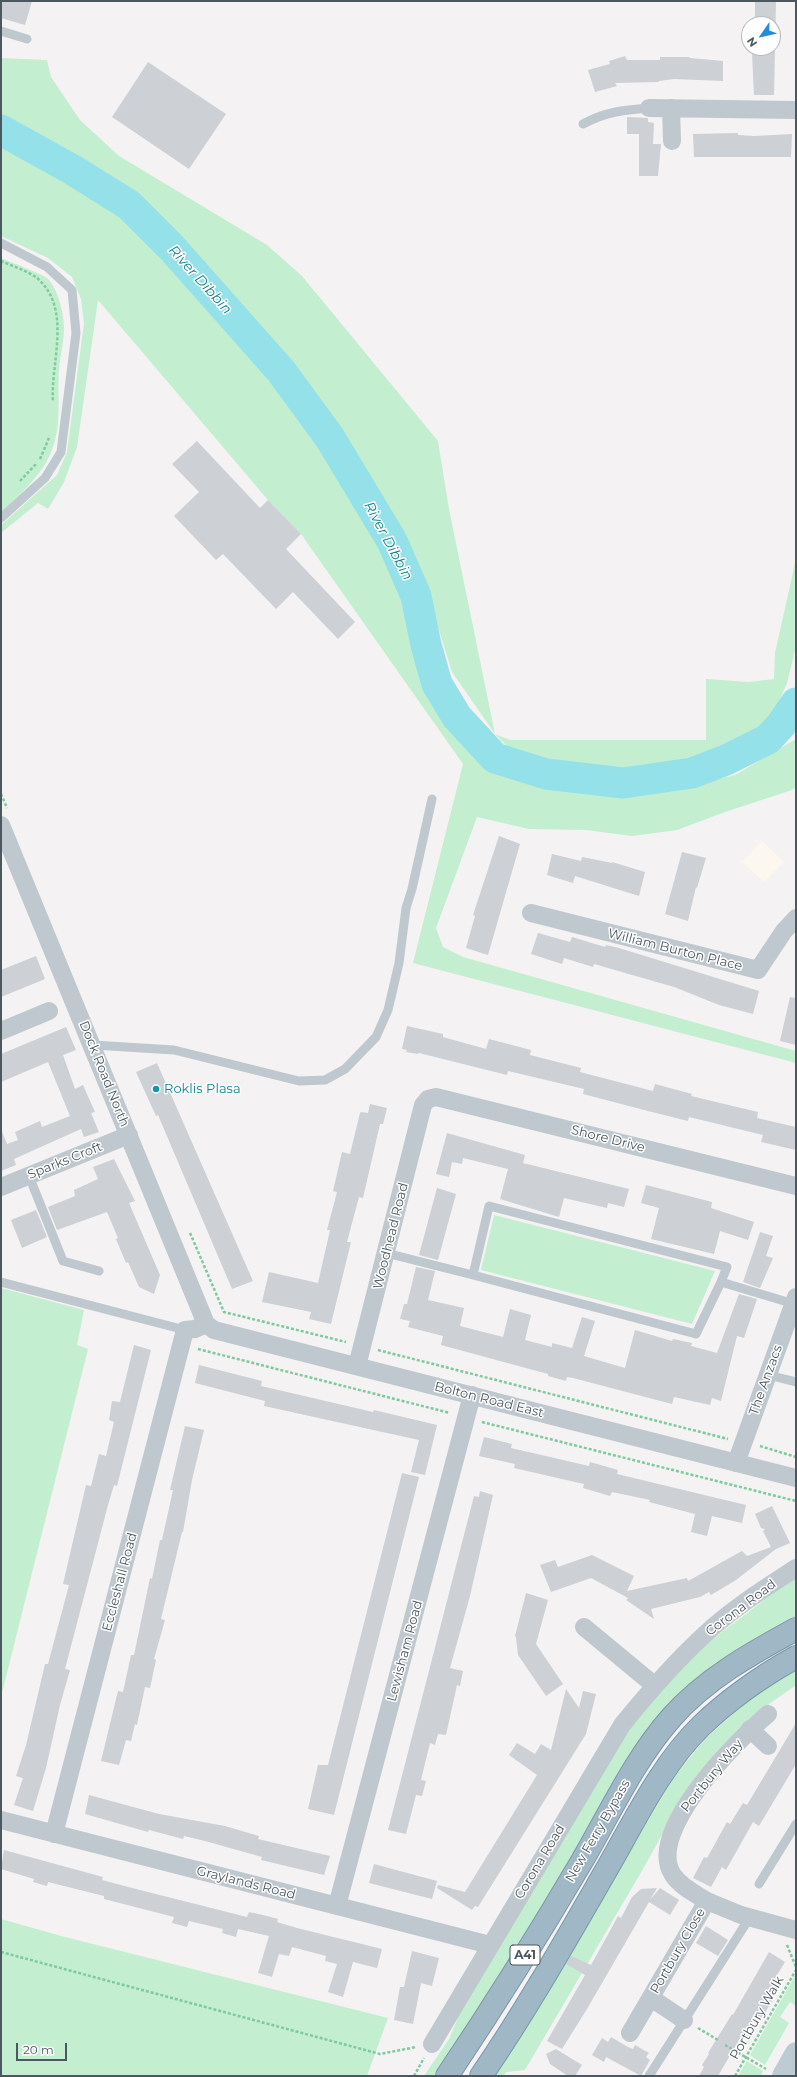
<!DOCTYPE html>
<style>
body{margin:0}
#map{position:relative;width:797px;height:2077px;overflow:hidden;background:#f4f2f3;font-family:Montserrat,sans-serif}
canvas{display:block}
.frame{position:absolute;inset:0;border:2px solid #4b585f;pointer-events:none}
.north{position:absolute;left:741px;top:16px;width:40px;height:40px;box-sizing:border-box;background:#fff;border:1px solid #b7bcbf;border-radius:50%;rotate:236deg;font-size:11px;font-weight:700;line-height:16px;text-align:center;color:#4b585f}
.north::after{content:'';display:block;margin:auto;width:14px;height:18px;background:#238bde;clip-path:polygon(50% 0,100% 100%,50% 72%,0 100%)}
.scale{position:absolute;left:16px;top:2043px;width:51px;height:18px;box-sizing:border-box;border:2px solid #4b585f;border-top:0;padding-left:5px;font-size:12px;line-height:14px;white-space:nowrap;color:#4b585f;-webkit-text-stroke:3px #fff;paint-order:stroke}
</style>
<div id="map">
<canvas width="797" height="2077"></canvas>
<div class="frame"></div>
<div class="north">N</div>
<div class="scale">20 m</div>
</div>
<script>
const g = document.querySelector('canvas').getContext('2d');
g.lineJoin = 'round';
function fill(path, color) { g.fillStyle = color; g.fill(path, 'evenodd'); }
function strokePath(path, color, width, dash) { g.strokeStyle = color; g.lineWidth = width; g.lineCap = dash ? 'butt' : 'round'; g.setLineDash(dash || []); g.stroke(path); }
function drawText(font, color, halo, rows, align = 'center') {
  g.font = font + ' Montserrat,sans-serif'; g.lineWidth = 3; g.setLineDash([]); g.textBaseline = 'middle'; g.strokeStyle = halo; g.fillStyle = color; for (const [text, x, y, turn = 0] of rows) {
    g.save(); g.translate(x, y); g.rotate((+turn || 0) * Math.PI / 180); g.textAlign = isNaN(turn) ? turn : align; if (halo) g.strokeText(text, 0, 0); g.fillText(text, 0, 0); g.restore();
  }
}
const commercial = new Path2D(`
 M762,841L784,862L764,882L742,862Z`);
const green = new Path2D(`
 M1,58L47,60L51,77L80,120L119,156L267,245L302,276L438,441L449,509L495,734L510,740H706V679L749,682L774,679L775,653L796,559V646L787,683L775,710L764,727L749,738L721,753L669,766L607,769L532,760L515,754L495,734L452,672L423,579L382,502L329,417L266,333L131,199L62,150L1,118Z
 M1,139L52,166L115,205L146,233L185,273L238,333L286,392L325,447L389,553L408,598L427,677L442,708L472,749L506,775L538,786L591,793L647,792L694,785L735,775L796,739V787L792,790L725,812L677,830L632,836L586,830L529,829L477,817L436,928L443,947L463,957L796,1051V1063L413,963L463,764L301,534L268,500L98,300L77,447L64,482L48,509L38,503L1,533V525L57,475L67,452L84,323L81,299L72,277L48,258L1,236Z
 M1,258C10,262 43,274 48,279C58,289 64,314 64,328C64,342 60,356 59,370C57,401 63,427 49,457C39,478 18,496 1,512Z
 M494,1215L715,1271L692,1324L481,1270Z
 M1,1288L84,1310L77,1345L88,1349L1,1697Z
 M796,1576V1620L765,1633L703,1678L573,1860L437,2076H424L449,2039L458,2018L620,1742L660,1689L697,1651Z
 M796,1669V1685L765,1707L673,1815L643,1869L525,2070L506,2072L504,2076H493L675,1776L706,1738L750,1699Z
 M1,1919L65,1937L388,2018L367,2076H1Z
 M796,1974V2006L790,2002L780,2017L789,2023L765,2065L750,2055Z
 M747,2061L763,2071L761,2076H738Z`);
const river = new Path2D(`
 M1,130L73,170L129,205L172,248L281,371L330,438L392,541L416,596L426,645L437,684L457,717L495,758L546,774L623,783L692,773L726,760L768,739L781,725L796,703`);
const building = new Path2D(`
 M1,1H32L25,25L1,18Z
 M755,1H776L774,95H754L752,53H753L754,48H773V24H755Z
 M625,56L627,60H660V57H689L690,58L723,61V81L674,79L659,81V82L615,83L617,86L595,92L588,70L610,64L609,61Z
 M148,62L226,114L189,169L112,117Z
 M627,117L648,118V122L654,123L653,144H661L658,176H639V134H627Z
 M738,133V135L754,136L792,134L791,157H694L693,134Z
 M197,441L260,508L268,500L301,534L286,549L355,622L338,639L293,592L276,609L223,554L216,560L174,516L199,492L172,464Z
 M499,836L520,844L488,955L466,948L475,916L473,915Z
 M682,852L706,858L697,888L696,887L688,921L665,914Z
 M552,854L581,861L582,857L612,863V862L645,872L639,896L575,876L573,883L547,875Z
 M538,933L570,942L572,937L605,947L606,945L619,948L759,991L753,1014L719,1005L674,987L594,964L593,967L564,958L562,964L531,954Z
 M36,956L45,979L1,997V970Z
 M790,997L796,998V1045L780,1041Z
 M407,1026L443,1034V1037L486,1049L489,1039L531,1050L530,1055L581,1068L580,1072L653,1091L655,1084L692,1094L691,1096L758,1112L757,1118L796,1127V1150L761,1142L763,1135L689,1117L688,1121L648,1111L583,1094L584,1089L508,1071L507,1075L419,1053L418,1054L406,1052L407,1050L402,1049Z
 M66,1027L76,1050L63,1055L75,1089L83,1085L95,1112L91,1113L99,1132L84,1137L81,1129L14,1159L16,1165L1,1171V1129L7,1144L18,1140L15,1132L40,1121L42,1127L70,1116L48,1062L1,1082V1054Z
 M157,1063L253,1281L232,1289L158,1115L156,1116L136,1072Z
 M370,1104L387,1108L383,1124H380L363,1198L359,1197L347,1242H351L331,1324L309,1319L311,1312L262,1302L269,1272L318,1283L330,1230H327L337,1192L333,1191L342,1152L350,1154L360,1113L361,1112L368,1113Z
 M447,1133L525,1155L523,1163L629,1189L624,1207L608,1203L607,1208L564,1198L559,1217L500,1199L508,1169L463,1158L462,1164L452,1162L449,1177L436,1174Z
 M114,1159L135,1201L129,1203L160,1275L154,1294L139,1287L128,1262L126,1263L116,1239L118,1238L107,1212L57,1230L48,1207L75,1196L74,1190L98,1179L93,1167Z
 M646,1185L712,1202L711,1208L754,1222L748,1240L720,1231L714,1254L651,1239L659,1208L641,1203Z
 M437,1188L456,1194L438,1260L419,1255Z
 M36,1210L47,1237L22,1248L11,1220Z
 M760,1232L773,1236L766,1256L773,1258L760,1288L743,1282Z
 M416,1267L435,1271L428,1300L464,1308L460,1326L503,1337L510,1309L531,1315L525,1340L552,1347V1343L572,1348L582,1317L595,1321L584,1356L625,1368L635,1330L672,1341L673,1339L692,1343L691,1346L717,1353L739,1294L757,1299L744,1338L737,1336L721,1401L712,1398L710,1405L674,1397L672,1404L573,1378L567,1377L566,1381L548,1376V1374L441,1345L443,1336L408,1327L410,1321L400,1319L404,1304H407Z
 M134,1345L151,1350L117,1486L114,1485L108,1505L65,1669L70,1670L60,1705L46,1768L33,1811L14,1805L23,1778L16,1776L26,1745L45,1664H48L69,1585L63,1584L86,1485L91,1486L99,1454L106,1456L114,1422L109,1420L112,1401L120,1402Z
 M199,1365L262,1381L261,1386L373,1412L374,1410L437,1425L425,1475L411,1472L419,1440L264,1406L265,1401L195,1383Z
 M185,1426L204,1430L192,1480L183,1532H182L161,1619L165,1620L154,1659L156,1660L150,1688L145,1687L137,1725L135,1724L131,1741L126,1740L119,1765L101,1761L118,1691L123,1692L131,1655H134L150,1578L152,1579L160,1540H162L173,1490H170Z
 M484,1437L512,1444L511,1448L589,1466L590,1462L618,1470L617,1474L746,1505L742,1523L712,1516L707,1536L691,1532L695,1514L649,1502L650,1500L612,1492L610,1496L583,1488L584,1484L514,1468L515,1464L479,1456Z
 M402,1473L419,1477L334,1815L308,1809L318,1765H328Z
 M480,1491L493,1495L470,1596L450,1668L463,1671L460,1686L457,1685L446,1735L438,1734L435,1745L430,1743L421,1780L426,1781L422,1796L416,1795L406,1834L388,1830L474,1496L479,1497Z
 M772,1506L790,1543L776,1549L736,1580L711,1595L709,1592L700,1597L651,1609L654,1619L626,1600L628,1598L591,1578L551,1592L540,1565L555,1560L558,1567L592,1555L634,1576L627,1591L687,1578L688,1581L742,1551L747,1556L771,1547L763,1531L765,1529L761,1528L755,1514Z
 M526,1593L548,1600L536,1644L563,1684L546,1696L518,1655L516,1637L515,1636Z
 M566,1689L579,1708L583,1691L596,1694L586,1734L478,1907L475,1906L472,1910L437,1888L438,1885L465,1892L537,1775L509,1755L517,1743L535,1754L541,1744L551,1750Z
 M796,1723V1764L759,1826L753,1822L726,1870L722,1867L711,1887L693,1878L704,1857L707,1858L727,1822L730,1824L743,1803L747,1805Z
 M89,1795L159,1814L225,1826L259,1836L258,1839L330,1856L324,1875L261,1860L262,1857L205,1841L184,1836L183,1839L149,1830L148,1832L85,1814Z
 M4,1850L103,1877L102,1880L136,1889L247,1917L249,1912L263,1915L278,1919L277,1922L297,1928L382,1949L377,1968L353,1962L343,1997L328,1992L337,1964L325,1961L326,1956L292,1947L289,1956L279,1954L272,1977L258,1973L269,1936L238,1929L236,1937L222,1933L223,1929L189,1921L187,1927L172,1923L174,1917L104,1899V1896L48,1882L47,1886L33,1882L34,1879L1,1869Z
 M374,1864L437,1881L432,1899L369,1883Z
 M657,1888L650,1900L660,1888L679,1900L670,1915L649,1902L587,2009L562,2049L547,2041L585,1975L566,1964L571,1956L591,1965L611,1929L618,1916L621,1918L632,1897L641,1889Z
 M706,1926L728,1940L718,1956L696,1943Z
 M412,1951L439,1958L432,1986L421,1983L413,2024L394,2020L400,1987H404Z
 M769,1952L785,1962L771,1985L773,1986L766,1998L772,2001L761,2020L755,2017L747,2031L745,2030L718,2076H699L704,2067L702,2065L709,2054L708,2053L732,2014L733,2015Z
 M611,2037L628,2047L633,2049L635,2045L649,2053L646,2057L650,2060L641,2076L606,2057L604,2062L592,2055L602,2038L608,2042Z
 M556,2049L582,2065L575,2076H568L550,2064L546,2054Z`);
const path = new Path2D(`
 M1,261C12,266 28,271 37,278C73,309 50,363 53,402
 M40,459L49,438
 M20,481L37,463
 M1,794L7,808
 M190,1233L224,1312L346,1342
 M198,1349L450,1413
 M378,1350L728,1439
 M482,1422L796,1501
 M760,1446L796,1457
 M787,1945L796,1967
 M1,1952L380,2054L416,2047
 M698,2028L718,2040
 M725,2045L766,2069
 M414,2076L424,2058
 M735,2076L796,1970`);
const service = new Path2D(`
 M1,31L27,39
 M583,124C605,112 623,110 649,108
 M1,243L47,267L72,290L76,333L61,452L45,478L1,518
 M93,1045L174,1050L299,1081L325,1080L345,1069L376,1037L388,1010L399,963L406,908L412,889L432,799
 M29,1176L63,1261L99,1271
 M386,1253L473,1275
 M1,1282L185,1330
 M721,1282L696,1334L473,1275L489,1206L727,1267L721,1282L794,1304
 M768,1375L796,1382
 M759,1884L796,1824
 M649,2076L750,1917`);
const minor = new Path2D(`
 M649,108L796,110
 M671,108L672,141
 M1,825L206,1324
 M531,913L758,970L784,931L796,918
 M1,1031L49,1011
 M1,1187L129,1135
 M357,1366L423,1105L428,1099L436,1097L796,1186
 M736,1463L796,1297
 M584,1627L654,1685
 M750,1729L768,1746
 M1,1820L490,1945
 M54,1834L185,1330L195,1329L206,1324L214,1330L796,1478
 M707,1901C696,1894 681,1887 673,1875C644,1832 738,1740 768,1714
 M337,1906L472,1395
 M651,1998L684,2020
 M630,2033L707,1901L741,1915L796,1930
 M432,2044L622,1725C647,1694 673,1664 702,1637C730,1610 764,1589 796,1568`);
const secondary = new Path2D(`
 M783,2076L796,2053`);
const trunk = new Path2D(`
 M447,2076C494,2006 539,1934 582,1861C610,1813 634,1760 671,1718C705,1679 752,1653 796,1629
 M481,2076C527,2009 567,1938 608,1867C635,1820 662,1764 701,1726C729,1699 762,1676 796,1657`);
const markers = [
 [156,1089,4,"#0f9aa8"]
];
const shields = [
 [525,1955,30]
];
const shieldNames = [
 ["A41",525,1955]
];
const streetNames = [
 ["William Burton Place",675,950,14],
 ["Dock Road North",104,1074,68],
 ["Shore Drive",608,1139,14],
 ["Sparks Croft",65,1161,-22],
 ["Woodhead Road",391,1236,-76],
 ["The Anzacs",766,1380,-70],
 ["Bolton Road East",489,1400,14],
 ["Eccleshall Road",120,1582,-75],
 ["Corona Road",741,1608,-37],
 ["Lewisham Road",405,1651,-75],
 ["Portbury Way",712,1776,-51],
 ["New Ferry Bypass",598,1831,-60],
 ["Corona Road",540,1862,-59],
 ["Graylands Road",246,1883,14],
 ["Portbury Close",678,1951,-60],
 ["Portbury Walk",757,2018,-60]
];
const cultureNames = [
 ["Roklis Plasa",164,1089]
];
const waterNames = [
 ["River Dibbin",200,280,48],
 ["River Dibbin",388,541,62]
];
fill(commercial, '#fcf7ef');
fill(green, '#c4eed0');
strokePath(river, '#94e1e9', 31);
fill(building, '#cdd0d4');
strokePath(trunk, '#7896aa', 24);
strokePath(path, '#7dcb9c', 2.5, [3, 2]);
strokePath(service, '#bfc8ce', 9);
strokePath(minor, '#bfc8ce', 18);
strokePath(secondary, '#bfcbd2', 22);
strokePath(trunk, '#a0b8c6', 22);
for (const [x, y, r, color] of markers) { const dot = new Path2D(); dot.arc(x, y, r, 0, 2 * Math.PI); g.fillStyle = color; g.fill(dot); strokePath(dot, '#fff', 1.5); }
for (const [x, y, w] of shields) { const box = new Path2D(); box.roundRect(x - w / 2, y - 10, w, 20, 3); g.fillStyle = '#fff'; g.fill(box); strokePath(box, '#4b585f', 1); }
drawText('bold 12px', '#4b585f', null, shieldNames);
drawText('13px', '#4b585f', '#fff', streetNames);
drawText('13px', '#0d838f', '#fff', cultureNames, 'left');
drawText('italic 14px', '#13808b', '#fff', waterNames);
</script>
